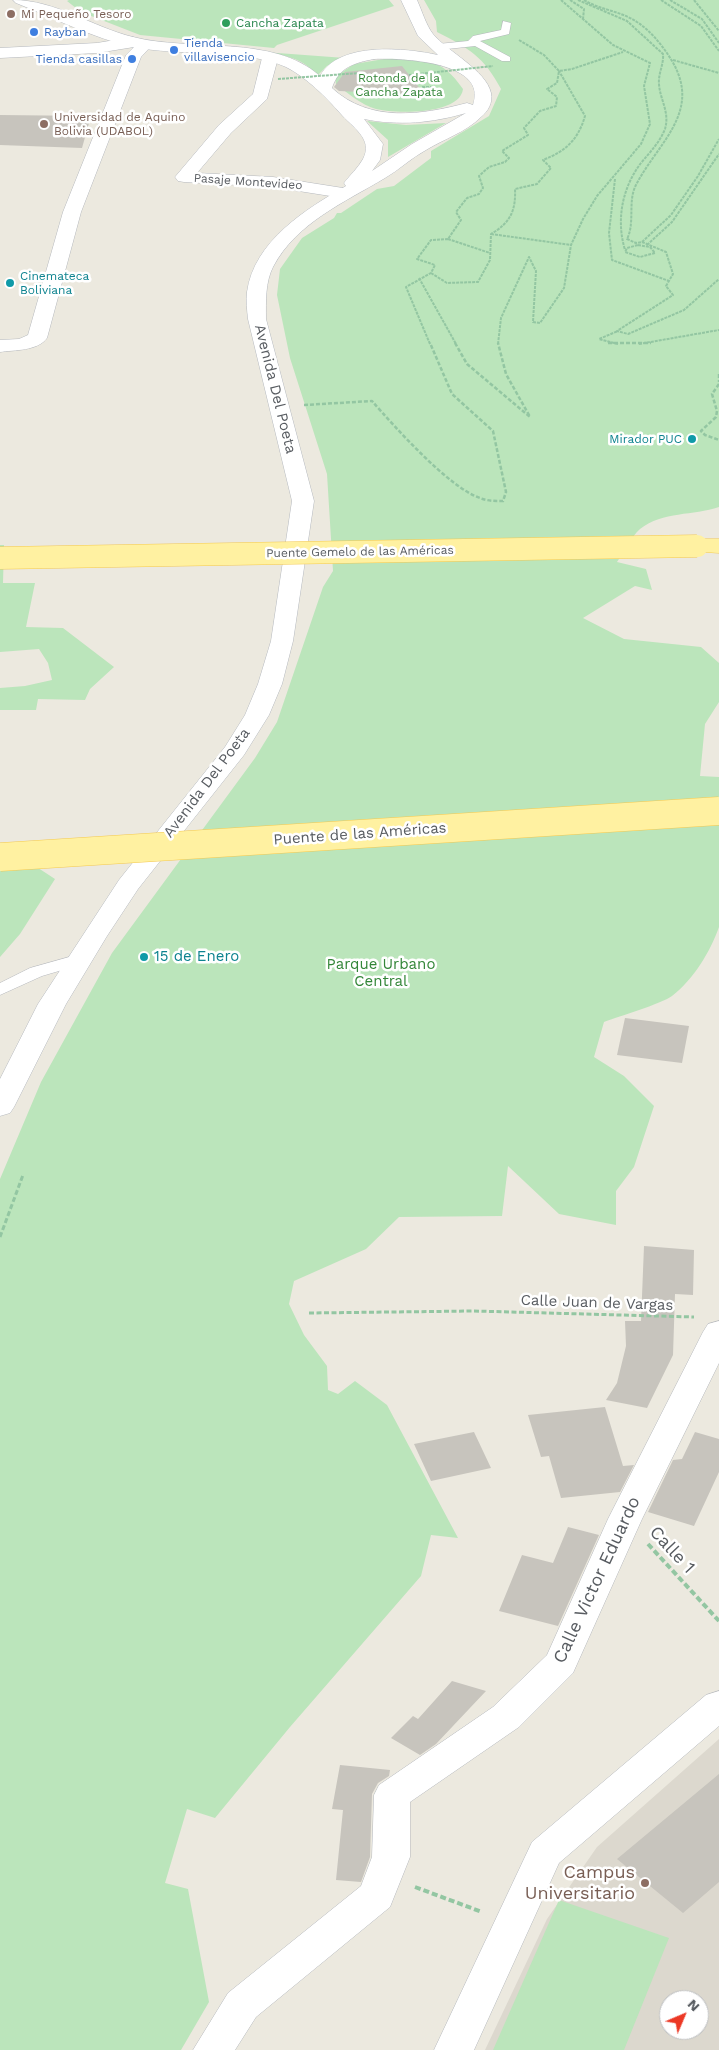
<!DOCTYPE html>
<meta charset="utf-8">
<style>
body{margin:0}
#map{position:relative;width:719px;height:2050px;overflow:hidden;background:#ece9df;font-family:"Work Sans",sans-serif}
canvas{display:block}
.north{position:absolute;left:659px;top:1990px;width:50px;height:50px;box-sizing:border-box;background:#fff;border:1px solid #bcbec0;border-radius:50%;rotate:45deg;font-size:14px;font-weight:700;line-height:20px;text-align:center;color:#585c61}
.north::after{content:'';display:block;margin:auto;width:18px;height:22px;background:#ec3825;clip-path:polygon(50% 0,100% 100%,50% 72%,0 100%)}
</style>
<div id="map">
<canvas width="719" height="2050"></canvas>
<div class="north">N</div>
</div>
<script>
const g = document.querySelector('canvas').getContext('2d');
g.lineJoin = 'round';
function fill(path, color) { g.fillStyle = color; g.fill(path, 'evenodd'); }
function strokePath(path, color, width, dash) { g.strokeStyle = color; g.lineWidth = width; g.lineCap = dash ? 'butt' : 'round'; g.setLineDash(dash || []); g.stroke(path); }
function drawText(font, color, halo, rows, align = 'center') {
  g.font = font + ' "Work Sans",sans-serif'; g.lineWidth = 5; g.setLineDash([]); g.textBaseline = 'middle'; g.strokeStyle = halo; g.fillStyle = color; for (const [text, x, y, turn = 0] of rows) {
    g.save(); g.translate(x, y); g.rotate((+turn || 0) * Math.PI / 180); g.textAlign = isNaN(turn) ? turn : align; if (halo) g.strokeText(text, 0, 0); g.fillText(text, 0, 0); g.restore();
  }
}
const education = new Path2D(`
 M719,1739V2050H485L547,1919L597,1847ZM669,2000H699V2030H669Z`);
const green = new Path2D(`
 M69,0H389L394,6L277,45L274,48L140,35L81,12L67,1Z
 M424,0H719V507C693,516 663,511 640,529C631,537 624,552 617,562L646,569L652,590L635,586L583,618L624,639L701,647L719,663V702L705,724L700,776L719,777V927C710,952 694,979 672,996C661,1004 620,1016 604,1022L594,1057L624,1076L654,1106L634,1167L616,1191V1225L559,1214L508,1166L502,1216L399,1217L366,1249L294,1281L289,1304L304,1335L327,1366L328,1390L338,1394L355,1381L387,1405L458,1538L431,1535L421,1576L290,1727L215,1818L187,1809L165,1883L188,1889L209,2002L181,2050H0V1179L41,1082L112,953L255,758L277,722L323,587L333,571L327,474L290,358L277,295L280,269L302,238L334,218L337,213H341L377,189L394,186L431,158V151L489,116L501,89C484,57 469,48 437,32L436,21Z
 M264,52L345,58L327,66L317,76C304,58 284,55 264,52Z
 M390,58C426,60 441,57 463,89C460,115 395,114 376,109C360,104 349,94 336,84L335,77L354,64Z
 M367,121L406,125L446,123L388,157V140Z
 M0,545H4L3,583H35L26,627L63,628L114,667L90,689L85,700L38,699L36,710H0V688L25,686L52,680L48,663L39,649L0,652Z
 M0,843L55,879L20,934L0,957Z
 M559,1900L669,1938L624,2050H493Z`);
const building = new Path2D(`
 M402,66L425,95L339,91L334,87L345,72Z
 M0,115L91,116L82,148L0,145Z
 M625,1018L689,1026L682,1063L617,1055Z
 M644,1246L694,1250L693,1295L675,1294L673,1355L647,1408L606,1400L617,1383L626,1346L625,1321H641Z
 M605,1407L623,1466L634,1465L620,1492L561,1498L549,1456L541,1457L528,1415Z
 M474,1432L491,1468L431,1481L414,1444Z
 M695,1432L719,1439V1472L694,1526L648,1512L673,1460L682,1459Z
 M568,1527L599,1535L558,1626L499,1611L522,1555L553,1563Z
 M452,1681L486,1691L436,1744L420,1755L391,1738L413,1716L418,1719Z
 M340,1765L390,1770L389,1776L378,1783L372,1794L370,1857L361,1882L336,1880L343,1810L332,1809Z
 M719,1774V1882L683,1913L617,1859Z`);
const pathFar3 = new Path2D(`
 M570,0L584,9L583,19
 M578,0L627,21L663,54C664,64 658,74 659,84C660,100 670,112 665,129C660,142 650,152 641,163C622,188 616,220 625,250
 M584,0C600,10 621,11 637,22C651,31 663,46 672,61C703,113 656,144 635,187C628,203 635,223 627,239L636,243L642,242L671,215L698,176L719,139
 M661,0L701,26L719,51
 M670,0L702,19L719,43
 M694,0L719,31
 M519,40L544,55L559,71L572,69L623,52
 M673,60L719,73
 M422,87H434L432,95
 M615,179L609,233L612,260L669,281
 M491,234L571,245
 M448,239L490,253
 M642,242L666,252L673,274L666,286L673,295L617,331L628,334L684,310L719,279
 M638,245L650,247L655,253L640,257L625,252L627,248Z
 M647,245L672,222L719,154
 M431,273L447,283L478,282L490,260L491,234C510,223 516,211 515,189L537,184L551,168L543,160C566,151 578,140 585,116L559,71
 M419,278L456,344
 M430,344L406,287L431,273L435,265L417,259L431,240L448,239L461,220L456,212L467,198L479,194L483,188L479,176L489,167L505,162L509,158L502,151L528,135L524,128L540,111L556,106L557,97L547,89L557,83L559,71
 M498,344L501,318L529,257L536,271L533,322L540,323L564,288L571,245L583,219L597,196L641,144L650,124L644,86L650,63L613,45L561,0
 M618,344L599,339L618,331
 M639,344L719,330`);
const pathFar2 = new Path2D(`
 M455,343L467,364L530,417L506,374L498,343
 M608,343H651
 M719,374V382
 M719,384L712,394L717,411L716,417L701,431L705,435L719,440
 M304,405L372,401C395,427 448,487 480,498C487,501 495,501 503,501L506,492L493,431L452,394L430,343`);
const pathFar1 = new Path2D(`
 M0,1237L23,1175
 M309,1313L474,1311L694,1317`);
const path = new Path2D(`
 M648,1544L719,1621
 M415,1887L482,1912`);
const service = new Path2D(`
 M503,21L511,23L509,34L480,41L510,57V61H502L475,46L438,50L433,47L438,44L468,41L473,36L501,30Z
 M80,954L86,955L88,959L86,963L42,976L0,995V983L30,968Z`);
const minor = new Path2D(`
 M133,37L140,41H151L153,44L141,57L81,212L47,338C38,351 14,350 0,352V340L19,339L28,335L63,212L126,55L134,47L97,53L0,58V48L97,43Z
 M270,53L278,58L267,99L231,133L197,173L273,177L343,188L349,189L352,193L349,197L343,198L273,187L184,182L178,181L175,177L219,125L253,94L262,58Z
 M719,1321V1363L642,1519L573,1673L519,1727L410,1802V1857L390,1907L256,2017L235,2050H193L228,1993L361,1886L372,1857L374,1795L379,1785L493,1707L547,1655L608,1519L703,1332L708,1324Z
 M719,1691V1726L559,1863L474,2050H434L532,1842L706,1695Z`);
const secondary = new Path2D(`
 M13,0C56,0 92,27 133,37C191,52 273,34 320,76C339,41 406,48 438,55L418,36L401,0H417C422,11 426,25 433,34C448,52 486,70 491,93C493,103 488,111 481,117C466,132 444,139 426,150C411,158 399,170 385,178C345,202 296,223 273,267C265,283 266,301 266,319L314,501L293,641L282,684L269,715L244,755L138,889L107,936L66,1004L14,1107L10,1113L0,1116V1079L38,1004L119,880L225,747L245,715L258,684L271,641L292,501L248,319C247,310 246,301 247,292C254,241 306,209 346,186L344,183C350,175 358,168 363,159C374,139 352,127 340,113C327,98 306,77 286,67C247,49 178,56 133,47C93,38 54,18 16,3ZM374,59C400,58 489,61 473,105L467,103C421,115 370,123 332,88C339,67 354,63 374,59ZM466,113L412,144L372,171L380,160L383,144L364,119C399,126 432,123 466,113Z`);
const primary = new Path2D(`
 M697,539H719V553L689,551L686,546L689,541Z`);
const pathBridge = new Path2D(`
 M409,75L493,66
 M278,79L359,73`);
const primaryBridgeFar1 = new Path2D(`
 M0,558L697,546`);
const primaryBridge = new Path2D(`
 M0,857L719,811`);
const markers = [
 [11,14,5,"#8d6e63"],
 [226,23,5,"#2e9e5b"],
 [34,32,5,"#3f7fe0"],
 [174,50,5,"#3f7fe0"],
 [132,59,5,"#3f7fe0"],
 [44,124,5,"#8d6e63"],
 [10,283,5,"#0f9aa8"],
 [692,439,5,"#0f9aa8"],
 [144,957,5,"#0f9aa8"],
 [645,1883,5,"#8d6e63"]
];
const farEducationnames = [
 ["Mi Pequeño Tesoro",21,14],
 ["Universidad de Aquino",54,117],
 ["Bolivia (UDABOL)",54,131]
];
const farLeisurenames = [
 ["Cancha Zapata",236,23]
];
const farShopnames = [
 ["Rayban",44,32],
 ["Tienda",184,43],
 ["villavisencio",184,57],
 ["Tienda casillas",122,59,"right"]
];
const farParknames = [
 ["Rotonda de la",399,78],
 ["Cancha Zapata",399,92]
];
const farStreetnames = [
 ["Pasaje Montevideo",248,182,4],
 ["Puente Gemelo de las Américas",360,552,-1]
];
const farCulturenames = [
 ["Cinemateca",20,276],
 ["Boliviana",20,290],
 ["Mirador PUC",682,439,"right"]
];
const streetNames = [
 ["Avenida Del Poeta",275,389,76],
 ["Avenida Del Poeta",207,783,-53],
 ["Puente de las Américas",360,834,-4],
 ["Calle Juan de Vargas",597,1303,2]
];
const cultureNames = [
 ["15 de Enero",154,957]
];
const parkNames = [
 ["Parque Urbano",381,965],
 ["Central",381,982]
];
const nearStreetnames = [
 ["Calle 1",672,1550,47],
 ["Calle Victor Eduardo",597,1580,-65]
];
const nearEducationnames = [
 ["Campus",635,1873],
 ["Universitario",635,1894]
];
fill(education, '#dcd8ce');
fill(green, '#bbe5bb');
fill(building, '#c7c4bd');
strokePath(service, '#b5b8bd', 1);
strokePath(minor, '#b5b8bd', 1);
strokePath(secondary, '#b5b9bf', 1);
strokePath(primary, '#f4c951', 1);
strokePath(pathFar3, '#93c6a2', 2, [3, 1]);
strokePath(pathFar2, '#93c6a2', 2.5, [4, 2]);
strokePath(pathFar1, '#93c6a2', 3, [5, 2.5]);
strokePath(path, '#93c6a2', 4, [6, 3]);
fill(service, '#fff');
fill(minor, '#fff');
fill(secondary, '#fff');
fill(primary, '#fff1a1');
strokePath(primaryBridgeFar1, '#f4c951', 23, []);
strokePath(primaryBridge, '#f4c951', 29, []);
strokePath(pathBridge, '#93c6a2', 2, [3, 1]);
strokePath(primaryBridgeFar1, '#fff1a1', 22);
strokePath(primaryBridge, '#fff1a1', 28);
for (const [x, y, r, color] of markers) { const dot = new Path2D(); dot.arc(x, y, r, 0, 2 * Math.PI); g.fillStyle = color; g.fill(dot); strokePath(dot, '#fff', 2); }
drawText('12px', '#785e54', '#fff', farEducationnames, 'left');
drawText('12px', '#27864d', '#fff', farLeisurenames, 'left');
drawText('12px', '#366cbe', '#fff', farShopnames, 'left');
drawText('12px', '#338638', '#fff', farParknames);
drawText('12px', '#585c61', '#fff', farStreetnames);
drawText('12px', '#0d838f', '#fff', farCulturenames, 'left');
drawText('15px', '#585c61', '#fff', streetNames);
drawText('15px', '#0d838f', '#fff', cultureNames, 'left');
drawText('15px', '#338638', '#fff', parkNames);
drawText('18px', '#585c61', '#fff', nearStreetnames);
drawText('18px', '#785e54', '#fff', nearEducationnames, 'right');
</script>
